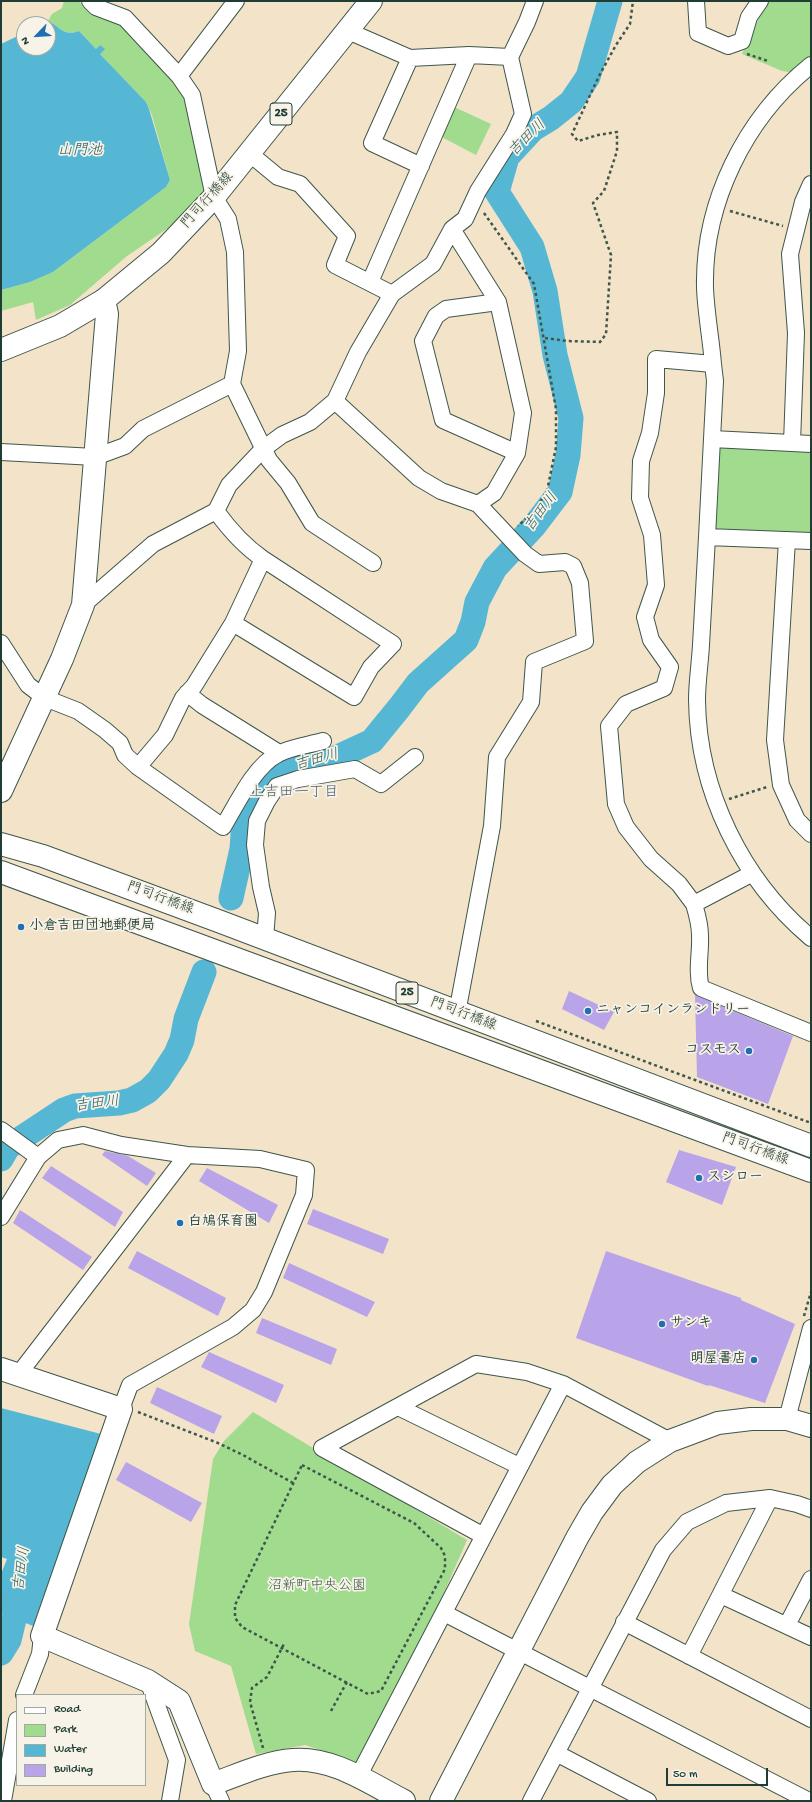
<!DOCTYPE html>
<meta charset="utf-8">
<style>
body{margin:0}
#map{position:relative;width:812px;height:1802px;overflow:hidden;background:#f2e3c9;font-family:"Gochi Hand",sans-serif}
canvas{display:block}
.frame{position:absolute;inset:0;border:2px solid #1f3d34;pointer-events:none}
.legend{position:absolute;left:16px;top:1694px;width:130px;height:92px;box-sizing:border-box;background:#f7f3e8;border:1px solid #a1aaa0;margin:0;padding:5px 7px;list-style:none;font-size:12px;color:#1f3d34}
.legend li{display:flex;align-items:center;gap:8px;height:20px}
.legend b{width:20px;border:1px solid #a1aaa0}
.north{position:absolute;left:16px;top:16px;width:40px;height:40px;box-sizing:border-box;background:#f7f3e8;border:1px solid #a1aaa0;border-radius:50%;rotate:245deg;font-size:11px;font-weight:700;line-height:16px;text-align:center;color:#1f3d34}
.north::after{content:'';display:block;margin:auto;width:14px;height:18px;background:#1f6fb2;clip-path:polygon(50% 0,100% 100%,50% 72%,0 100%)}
.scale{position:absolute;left:666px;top:1768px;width:102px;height:18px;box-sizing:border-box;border:2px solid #1f3d34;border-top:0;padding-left:5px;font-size:12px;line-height:14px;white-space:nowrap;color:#1f3d34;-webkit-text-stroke:3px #f7f3e8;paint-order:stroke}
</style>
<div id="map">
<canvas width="812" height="1802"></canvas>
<div class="frame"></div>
<ul class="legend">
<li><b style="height:5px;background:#fff"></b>Road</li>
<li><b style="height:11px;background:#a0db8e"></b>Park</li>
<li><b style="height:11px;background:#55b7d3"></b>Water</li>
<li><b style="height:11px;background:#b9a4e9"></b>Building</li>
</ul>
<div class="north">N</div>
<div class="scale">50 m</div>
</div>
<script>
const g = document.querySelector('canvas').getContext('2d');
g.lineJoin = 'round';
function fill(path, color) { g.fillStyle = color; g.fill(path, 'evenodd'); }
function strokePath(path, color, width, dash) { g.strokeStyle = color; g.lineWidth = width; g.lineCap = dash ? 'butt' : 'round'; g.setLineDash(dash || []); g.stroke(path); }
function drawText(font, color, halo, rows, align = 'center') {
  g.font = font + ' "Gochi Hand","Klee One",sans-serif'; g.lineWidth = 3.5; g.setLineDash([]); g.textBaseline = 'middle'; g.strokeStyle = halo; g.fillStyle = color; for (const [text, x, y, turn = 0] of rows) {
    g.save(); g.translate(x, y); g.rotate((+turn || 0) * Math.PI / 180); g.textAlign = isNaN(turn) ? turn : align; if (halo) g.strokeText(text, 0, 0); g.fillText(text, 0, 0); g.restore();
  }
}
const green = new Path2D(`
 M64,1H79L84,7L127,28L180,86L188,106L204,192L177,222L127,256L70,305L36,320L33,302L1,311V290L30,282L53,272L166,187L170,180L152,115L146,102L100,54V45L96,49L79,31C63,37 61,27 48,21L52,14L62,8Z
 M767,1H811V60L795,73L782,71L742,54Z
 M452,106L491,124L476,155L438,135Z
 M716,445L811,451V536L713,531Z
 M253,1412L467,1540L439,1604L359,1763L305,1745L256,1754L231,1666L195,1651L189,1624L213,1459L224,1441Z`);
const water = new Path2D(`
 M48,21C61,27 63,37 79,31L96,49L100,45L105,49L100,54L146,102L149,109L170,180L166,187L53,272L30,282L1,290V44L24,33V48H48V24H42Z
 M1,1408L101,1434L33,1626L1,1613V1574L7,1559L1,1557Z`);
const river = new Path2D(`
 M231,898L242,849L243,835L254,804L262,788L279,771L294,765L308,762L331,760L372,741L399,708L418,683L466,640L473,622L477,602L495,568L534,526L560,492L568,455L571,418L555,355L545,291L532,247L497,192L507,157L533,129L551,118L571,102L588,77L610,1
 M1,1159L8,1147L64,1110L75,1106L119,1103L132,1100L148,1091L159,1080L176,1054L182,1040L186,1019L204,972
 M1,1653L9,1640L22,1586`);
const building = new Path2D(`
 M569,991L614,1012L604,1030L562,1009Z
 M695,995L793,1036L768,1104L697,1077Z
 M679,1150L736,1167L722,1205L666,1182Z
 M105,1151L128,1156L156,1173L147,1186L102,1155Z
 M51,1166L123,1212L115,1227L42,1178Z
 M207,1168L278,1205L269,1223L199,1181Z
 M313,1209L389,1239L383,1254L307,1224Z
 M20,1210L92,1257L83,1270L13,1223Z
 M137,1251L226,1298L218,1316L128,1268Z
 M606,1251L741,1298V1300L795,1324L765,1403L709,1385L708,1386L576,1338Z
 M289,1263L375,1302L367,1317L283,1278Z
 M262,1318L337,1349L331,1365L256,1333Z
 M209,1352L284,1385L276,1403L201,1367Z
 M157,1387L222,1416L214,1434L150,1403Z
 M126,1462L202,1503L191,1522L116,1480Z`);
const path = new Path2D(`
 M747,54L768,61
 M730,211L783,226
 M484,213L534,284L556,409V447L547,491L535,510L518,526
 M545,338L567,341L600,342L606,334L611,255L593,203L604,191L617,151V132L598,135L578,141L572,134L599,76L616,45L630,24L633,1
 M729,799L767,787
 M536,1021L811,1123
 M804,1316L811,1292
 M138,1412L218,1443L243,1455L293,1483
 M302,1465L414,1523L441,1548L445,1556V1569L381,1691L368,1694L242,1627L235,1618V1605Z
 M331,1711L348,1680
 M263,1748L250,1702L252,1688L267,1677L285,1642`);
const street = new Path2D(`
 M90,1L96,7L125,18L179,76L192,95L214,197L228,219L235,252L238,351L232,384L269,460L288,483L312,523L373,563
 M696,1L698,33L728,46L742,41L749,17L760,1
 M510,57L527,22L535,1
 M410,58L372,143L421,166
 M179,76L236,1
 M249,153L278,177L300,184L347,236L335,265L392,294
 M811,184L803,202L790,254L796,333L792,443L811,444
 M452,229L498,302L523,413L517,453L494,493L478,504
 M370,282L469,55
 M498,302L446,309L436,316L423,341L443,420L517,453
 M713,364C711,339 706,313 705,288C703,203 745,118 811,65
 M335,401L419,478L441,491L478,504L525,554L539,564L565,562L573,566L580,583L585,641L534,662L531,702L497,757L492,826L457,1013
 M1,452L95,457L125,446L143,429L232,384
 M216,511C229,529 244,546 263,559L393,644L371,667L354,697L233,623L263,559
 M707,537L712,439L792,443
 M787,540L775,740L781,785L797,820L811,834
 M811,541L707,537C705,573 703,609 701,645C700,663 697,682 697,700C698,791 742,880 811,938
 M83,605L153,544L216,511L229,485L263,449L282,435L310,422L335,401L358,352L392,294L433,264L452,229L465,219L478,191L514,134L523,114L510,57L469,55L410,58L348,31
 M233,623L194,686L183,698L165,735L138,767L223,827C237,804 254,766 278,754C291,747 309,745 323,741
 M1,643L28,685L45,698L78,711L105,730L120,743L125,755L138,767
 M187,693L202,705L279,753
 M751,874L694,904C697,914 700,924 700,935C701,952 696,971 701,988L811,1033
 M694,904L679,884L651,859L626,827L616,804L609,726L626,704L664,688L670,667L651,640L645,617L656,585L652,535L640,498L641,461L650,433L656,393V359L713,364L715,381L712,439
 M265,939L267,913L261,887L255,845L257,821L267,801L277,786L298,779L355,769L381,784L415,757
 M1,1130L38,1157
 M1,1217L38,1157L58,1140L83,1135L121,1145L187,1155L260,1159L306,1170L304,1195L264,1292L253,1310L233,1327L130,1385L121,1409
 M18,1375L187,1155
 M398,1407L519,1466
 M787,1419L811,1328
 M482,1535L322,1448L476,1364L527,1372L563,1384L670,1441
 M721,1595L811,1637
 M444,1613L809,1801
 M624,1622L811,1719
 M787,1625L811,1579
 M689,1656L770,1498
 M148,1681L177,1760L170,1801
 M24,1695L40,1654L42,1636
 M556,1753L648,1801
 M358,1777C427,1646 494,1514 563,1384
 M213,1784L221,1801
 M3,1801L17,1720
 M531,1801L663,1550L687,1522L726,1503L770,1498L797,1504L811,1509`);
const secondary = new Path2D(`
 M1,791L62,659L83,605L107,314L104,300
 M1,1369L121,1409L42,1636L148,1681L179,1701L213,1784C238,1775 265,1762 293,1760C333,1757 369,1783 404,1801
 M441,1801L577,1538L592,1512L612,1485L637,1462L670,1441L718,1423L751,1419H787L811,1426`);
const primary = new Path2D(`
 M1,350L60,326L104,300L161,253L214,197L371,1
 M1,844L43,856L221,922L811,1146
 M1,872L811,1171`);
const markers = [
 [21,927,4,"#1f6fb2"],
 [588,1011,4,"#1f6fb2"],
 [749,1051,4,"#1f6fb2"],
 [699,1178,4,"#1f6fb2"],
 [180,1223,4,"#1f6fb2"],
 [662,1324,4,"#1f6fb2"],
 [754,1360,4,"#1f6fb2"]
];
const shields = [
 [281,114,22],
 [407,993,22]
];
const shieldNames = [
 ["25",281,114],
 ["25",407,993]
];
const streetNames = [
 ["門司行橋線",208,201,-48],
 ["門司行橋線",160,899,20],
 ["門司行橋線",463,1015,21],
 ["門司行橋線",755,1150,20]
];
const poiNames = [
 ["小倉吉田団地郵便局",29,927],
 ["ニャンコインランドリー",596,1011],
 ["コスモス",741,1051,"right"],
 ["スシロー",707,1178],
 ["白鳩保育園",188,1223],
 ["サンキ",670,1324],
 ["明屋書店",746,1360,"right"]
];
const parkNames = [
 ["沼新町中央公園",317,1587]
];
const waterNames = [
 ["吉田川",528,139,-45],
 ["山門池",80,152],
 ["吉田川",542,513,-53],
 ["吉田川",317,761,-15],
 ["吉田川",97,1105,-7],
 ["吉田川",23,1569,-82]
];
const neighbourhoodNames = [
 ["上吉田一丁目",294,794]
];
fill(green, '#a0db8e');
fill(water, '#55b7d3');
strokePath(river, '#55b7d3', 25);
fill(building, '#b9a4e9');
strokePath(street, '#3f564a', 18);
strokePath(secondary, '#3f564a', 24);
strokePath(primary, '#3f564a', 24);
strokePath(path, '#3f564a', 2.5, [3, 3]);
strokePath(street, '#fff', 16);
strokePath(secondary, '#fff', 22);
strokePath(primary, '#fff', 22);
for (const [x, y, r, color] of markers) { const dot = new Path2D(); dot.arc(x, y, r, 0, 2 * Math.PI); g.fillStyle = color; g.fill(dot); strokePath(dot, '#f7f3e8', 1.5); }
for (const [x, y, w] of shields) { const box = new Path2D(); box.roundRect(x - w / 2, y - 11, w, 22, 3); g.fillStyle = '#f7f3e8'; g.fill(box); strokePath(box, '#1f3d34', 1); }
drawText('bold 13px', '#1f3d34', null, shieldNames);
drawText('14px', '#1f3d34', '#f7f3e8', streetNames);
drawText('bold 14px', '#1f3d34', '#f7f3e8', poiNames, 'left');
drawText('14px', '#395d46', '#f7f3e8', parkNames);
drawText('italic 15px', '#2c5c5c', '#f7f3e8', waterNames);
drawText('15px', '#556173', '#f7f3e8', neighbourhoodNames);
</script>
